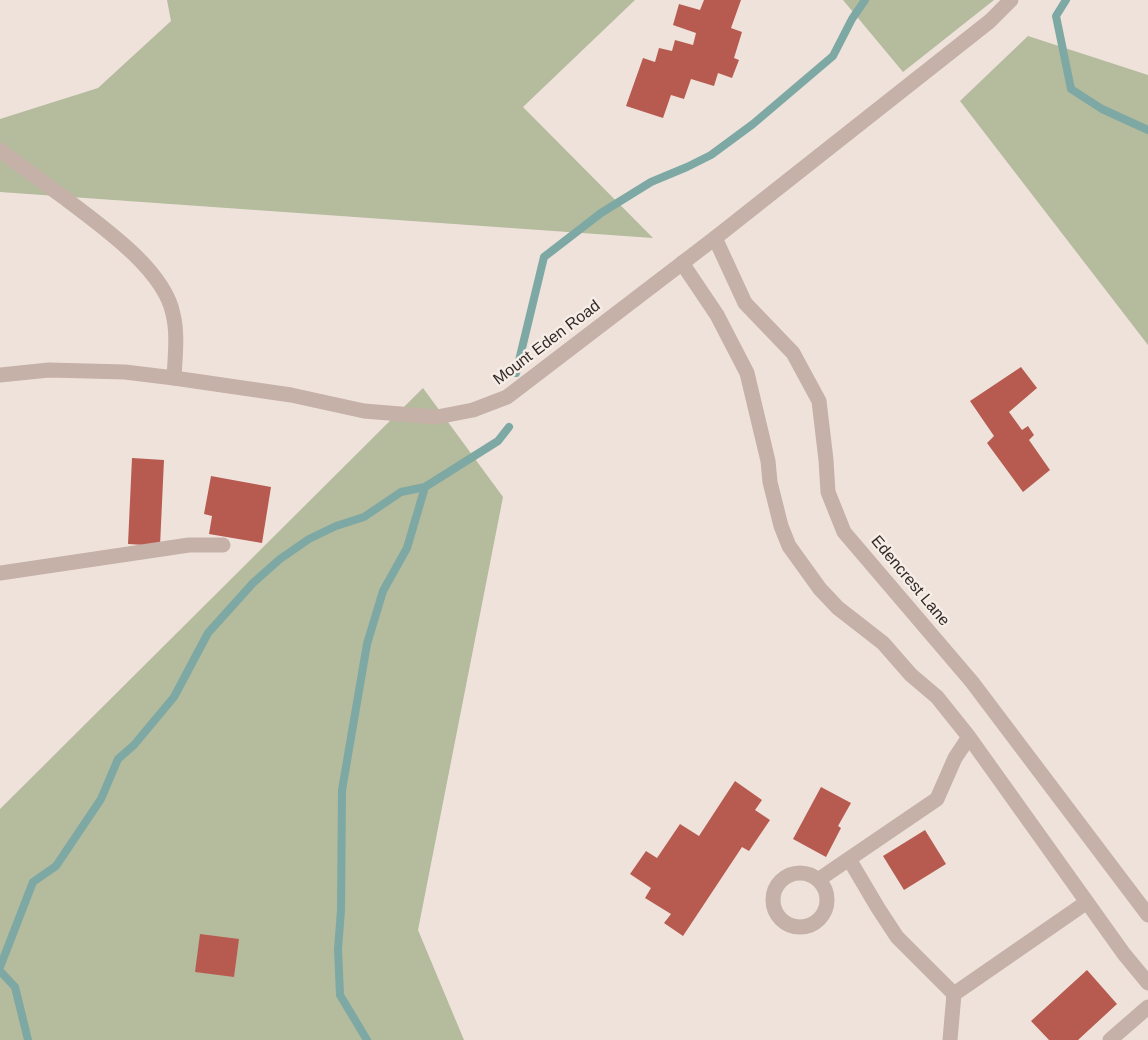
<!DOCTYPE html>
<style>
body{margin:0}
canvas{display:block;background:#eee2db}
</style>
<canvas width="1148" height="1040"></canvas>
<script>
const g = document.querySelector('canvas').getContext('2d');
g.lineJoin = 'round';
function fill(path, color) { g.fillStyle = color; g.fill(path, 'evenodd'); }
function strokePath(path, color, width, dash) { g.strokeStyle = color; g.lineWidth = width; g.lineCap = dash ? 'butt' : 'round'; g.setLineDash(dash || []); g.stroke(path); }
function drawText(font, color, halo, rows, align = 'center') {
  g.font = font + ' Helvetica,sans-serif'; g.lineWidth = 5; g.setLineDash([]); g.textBaseline = 'middle'; g.strokeStyle = halo; g.fillStyle = color; for (const [text, x, y, turn = 0] of rows) {
    g.save(); g.translate(x, y); g.rotate((+turn || 0) * Math.PI / 180); g.textAlign = isNaN(turn) ? turn : align; if (halo) g.strokeText(text, 0, 0); g.fillText(text, 0, 0); g.restore();
  }
}
const green = new Path2D(`
 M167,0H635L523,107L653,238L0,192V119L98,88L171,21Z
 M843,0H994L903,72Z
 M1028,36L1148,75V345L960,101Z
 M423,388L503,497L418,930L464,1040H0V809Z`);
const stream = new Path2D(`
 M1066,0L1056,16L1071,89L1102,109L1148,130
 M516,373L544,257L601,213L651,182L687,167L711,155L753,124L833,56L852,19L865,0
 M0,967L33,882L56,866L101,799L118,759L134,745L174,697L208,633L253,583L280,559L309,539L336,526L364,517L401,492L425,487L498,441L509,427
 M0,971L15,987L28,1040
 M367,1040L340,995L338,949L341,910L342,790L367,644L383,591L407,548L425,487`);
const building = new Path2D(`
 M704,0H741L731,28L742,32L734,58L739,60L732,78L718,73L714,86L691,79L684,99L671,95L663,118L626,106L643,58L655,62L659,48L672,51L675,40L693,45L696,33L673,25L679,4L700,10Z
 M1021,367L1037,388L1009,412L1022,430L1028,426L1034,435L1029,440L1050,470L1023,492L987,443L994,436L970,401Z
 M132,458L164,460L160,546L128,544Z
 M211,476L271,487L262,543L209,534L212,516L204,514Z
 M735,781L762,800L755,810L770,820L749,851L742,847L683,936L664,923L671,914L645,898L651,888L630,874L646,851L657,858L680,824L699,836Z
 M821,787L851,803L838,826L841,828L826,857L793,839Z
 M925,830L946,864L904,890L883,856Z
 M200,934L239,939L234,977L195,972Z
 M1087,970L1117,1004L1078,1040H1049L1031,1021Z`);
const service = new Path2D(`
 M0,150C22,167 44,183 66,199C101,226 164,269 173,314C178,334 175,357 174,378
 M682,263L717,315L747,373L768,461L770,482L781,526L789,546L820,589L838,608L883,643L911,675L937,697L969,737L955,758L937,799L818,880
 M0,573L189,545H223
 M969,737L1124,954L1148,983
 M849,859L878,908L897,937L954,994L950,1040
 M773 900a27 27 0 1 1 54 0a27 27 0 1 1-54 0Z
 M954,994L1087,902
 M1110,1040L1148,1007`);
const minor = new Path2D(`
 M715,238L745,303L793,353L819,401L826,460L828,492L844,532L972,682L1148,915`);
const tertiary = new Path2D(`
 M0,375L49,370L125,372L174,378L291,395L364,411L437,417L473,410L507,397L715,238L990,21L1011,0`);
const streetNames = [
 ["Mount Eden Road",547,343,-37],
 ["Edencrest Lane",910,581,50]
];
fill(green, '#b5bb9d');
strokePath(stream, '#7da8a4', 8);
fill(building, '#b75b50');
strokePath(service, '#c5b1a8', 15);
strokePath(minor, '#c5b1a8', 15);
strokePath(tertiary, '#c5b1a8', 15);
drawText('16px', '#322927', '#f6ede6', streetNames);
</script>
